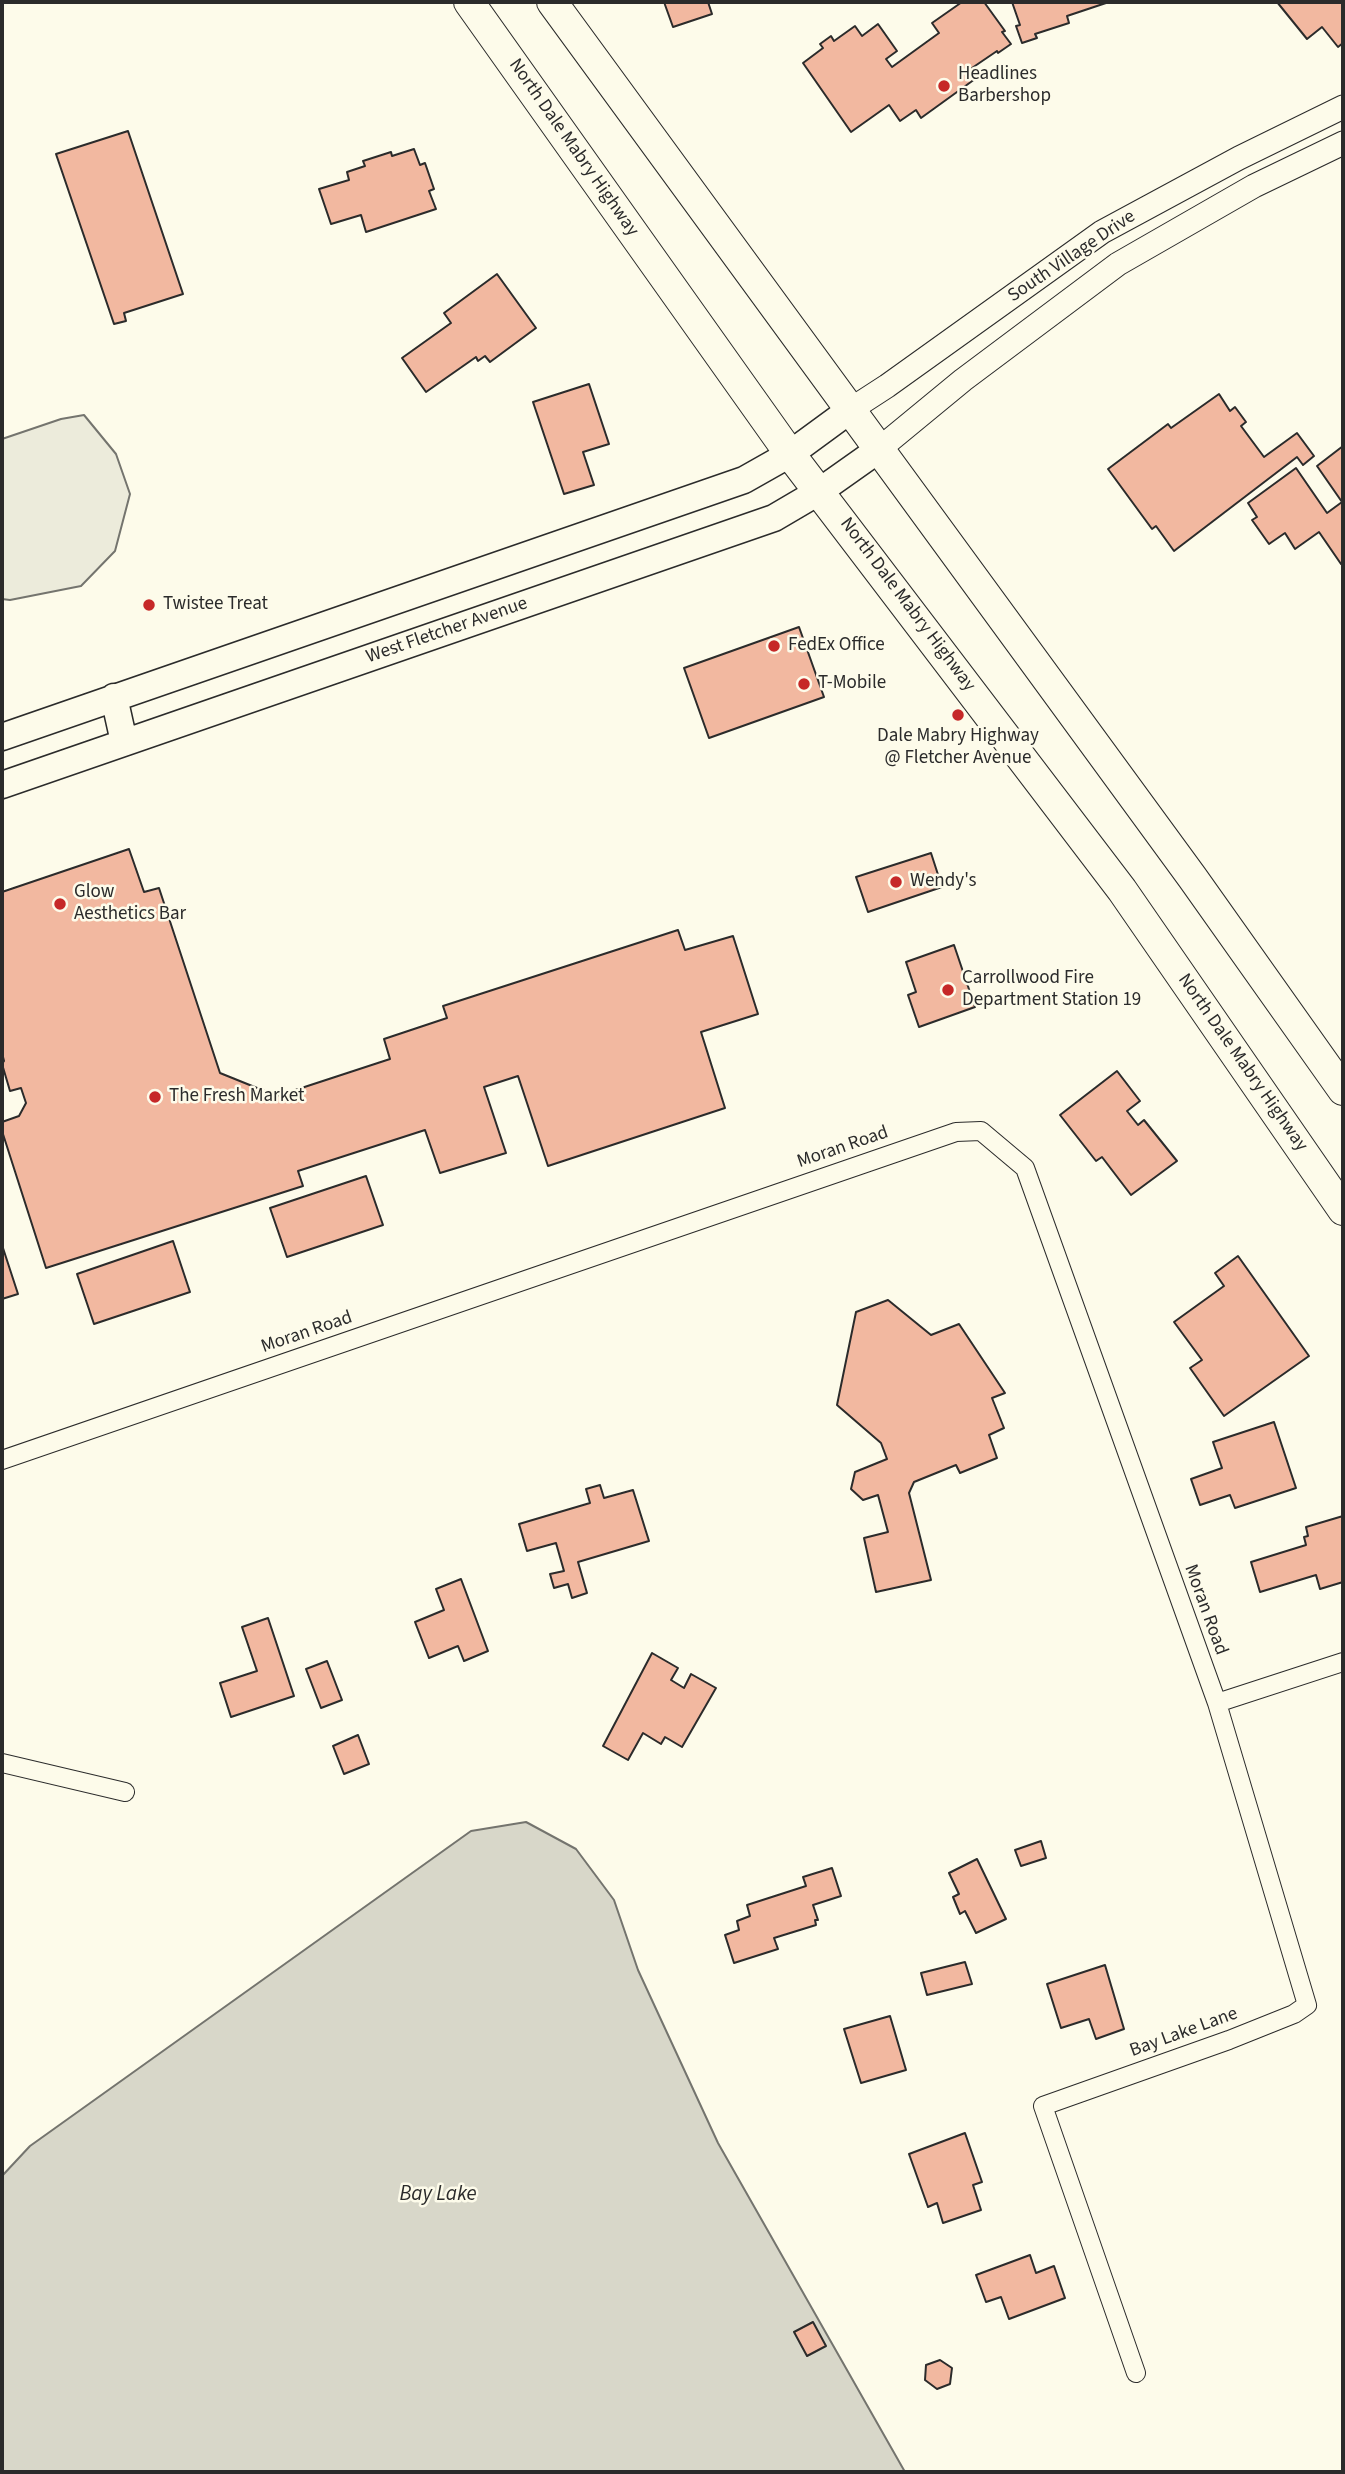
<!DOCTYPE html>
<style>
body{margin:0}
#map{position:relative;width:1345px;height:2474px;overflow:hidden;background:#fdfbea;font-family:"Source Sans 3",sans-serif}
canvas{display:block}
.frame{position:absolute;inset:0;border:4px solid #2b2b2b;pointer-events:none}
</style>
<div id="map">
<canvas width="1345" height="2474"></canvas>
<div class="frame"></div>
</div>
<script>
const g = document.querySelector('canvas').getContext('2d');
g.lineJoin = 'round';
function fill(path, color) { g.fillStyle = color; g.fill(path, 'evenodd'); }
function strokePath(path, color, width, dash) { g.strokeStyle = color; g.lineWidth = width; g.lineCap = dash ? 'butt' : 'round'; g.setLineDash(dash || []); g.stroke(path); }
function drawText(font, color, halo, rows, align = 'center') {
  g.font = font + ' "Source Sans 3",sans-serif'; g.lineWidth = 5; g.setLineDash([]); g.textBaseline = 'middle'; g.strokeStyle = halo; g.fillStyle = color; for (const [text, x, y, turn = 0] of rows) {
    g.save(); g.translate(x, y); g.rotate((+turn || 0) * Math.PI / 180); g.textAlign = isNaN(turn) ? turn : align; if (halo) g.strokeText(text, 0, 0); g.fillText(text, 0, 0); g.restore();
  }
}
const green = new Path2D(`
 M84,415L116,454L130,494L115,551L81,586L10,600L2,599V439L61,419Z`);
const water = new Path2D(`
 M526,1822L576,1849L614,1900L638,1970L718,2143L905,2472H2V2176L30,2146L471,1831Z`);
const building = new Path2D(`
 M664,2H708L712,14L673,27Z
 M962,2H984L1005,31L1002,32L1011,44L998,53L997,51L969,70L975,79L921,118L916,110L900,121L889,105L851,132L803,63L823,48L820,44L831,36L834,41L855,26L862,36L878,24L897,51L886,59L892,67L939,33L932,23Z
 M1012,2H1109L1067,16L1069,23L1035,34L1037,38L1022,43L1016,26L1020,25Z
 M1277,2H1343V43L1338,47L1322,27L1307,39Z
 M128,131L183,294L124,313L126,321L114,324L56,154Z
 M414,149L420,165L425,163L434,189L429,191L436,209L366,232L361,215L331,224L319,189L349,180L347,172L365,166L363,161L391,152L392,156Z
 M497,274L536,328L490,362L485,356L478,361L476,357L426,392L402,358L451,323L444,313Z
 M589,384L609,444L583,452L594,485L564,494L533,402Z
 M1219,394L1230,411L1235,407L1246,422L1241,426L1264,457L1297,433L1314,456L1303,465L1297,457L1174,551L1156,526L1152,529L1108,469L1168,424L1171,428Z
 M1343,446V562L1341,564L1319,532L1295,549L1285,533L1269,544L1252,520L1257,517L1248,503L1296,468L1327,513L1342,502L1317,466Z
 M799,627L824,697L709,738L684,668Z
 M129,849L144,892L159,888L220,1073L277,1096L390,1059L384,1039L447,1018L443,1006L678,930L685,950L733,936L758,1014L701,1032L725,1108L548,1166L518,1076L484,1087L506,1153L440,1173L425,1130L298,1171L303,1186L46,1268L2,1131V1122L19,1116L26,1103L21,1088L10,1091L2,1064L4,1061L2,1053V892Z
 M931,853L942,887L868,912L856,877Z
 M954,945L975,1007L919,1027L908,995L916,992L906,962Z
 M1117,1071L1140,1101L1127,1111L1138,1125L1144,1120L1177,1161L1131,1195L1102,1157L1096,1161L1060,1115Z
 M366,1176L383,1225L287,1257L270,1208Z
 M173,1241L190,1292L94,1324L77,1274Z
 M2,1245L18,1294L2,1299Z
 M1238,1256L1309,1356L1224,1416L1190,1368L1202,1360L1174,1322L1224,1286L1215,1273Z
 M888,1300L931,1335L959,1324L1005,1393L992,1398L1004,1428L989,1435L997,1458L960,1473L956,1465L914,1482L909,1493L931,1580L876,1592L864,1538L888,1532L878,1495L863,1500L851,1489L855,1472L887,1459L881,1443L837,1405L856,1312Z
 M1274,1422L1296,1488L1235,1508L1230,1495L1200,1505L1191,1479L1222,1468L1213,1442Z
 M600,1485L604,1498L633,1490L649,1541L578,1562L587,1593L572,1598L568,1584L554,1588L550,1574L564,1571L556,1543L527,1551L519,1524L590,1503L586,1489Z
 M1343,1516V1582L1320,1589L1316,1575L1260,1592L1251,1562L1306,1545L1304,1537L1308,1536L1306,1527Z
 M461,1579L488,1651L464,1661L458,1646L429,1658L415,1622L444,1610L436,1589Z
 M268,1618L294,1696L231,1717L220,1683L257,1671L242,1627Z
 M652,1653L678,1668L671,1680L684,1688L691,1674L716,1688L682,1747L665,1737L661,1744L643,1733L628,1760L603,1746Z
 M327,1661L342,1700L321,1708L306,1669Z
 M358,1735L369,1764L344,1774L333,1746Z
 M1041,1841L1046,1858L1021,1866L1015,1850Z
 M977,1859L1006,1919L976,1933L965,1911L960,1914L953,1897L959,1894L949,1873Z
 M832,1868L841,1896L813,1905L818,1920H815L816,1925L774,1938L778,1949L734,1963L725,1935L739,1930L737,1921L750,1916L747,1905L806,1886L803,1877Z
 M965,1962L972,1984L927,1995L921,1973Z
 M1105,1965L1124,2029L1096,2039L1089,2019L1061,2028L1047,1984Z
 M890,2016L906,2070L861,2083L844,2029Z
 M965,2133L982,2182L973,2185L981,2210L943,2223L937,2203L928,2207L909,2154Z
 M1030,2255L1036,2273L1054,2266L1065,2298L1009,2319L1001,2297L986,2302L976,2275Z
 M813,2322L826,2346L807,2356L794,2332Z
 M940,2360L952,2368L950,2384L937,2389L925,2380L926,2365Z`);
const minor = new Path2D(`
 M2,1460L956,1132L981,1131L1025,1168L1217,1703L1307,2005L1294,2014L1229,2040L1043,2106L1136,2373
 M1217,1703L1343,1662
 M2,1763L125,1792`);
const tertiary = new Path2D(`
 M850,410L887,386L1102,232L1239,158L1343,107
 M878,450L963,380L1118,264L1254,186L1343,143`);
const secondary = new Path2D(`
 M114,697L124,742
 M2,737L744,480L790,454L850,410
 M2,785L774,518L820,491L878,450`);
const primary = new Path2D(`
 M469,2L790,454L1122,890L1343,1210
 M552,2L1192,877L1343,1090`);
const markers = [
 [944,86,7,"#c62828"],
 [149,605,7,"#c62828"],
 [774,646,7,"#c62828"],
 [804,684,7,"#c62828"],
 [958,715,7,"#c62828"],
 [896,882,7,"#c62828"],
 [60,904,7,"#c62828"],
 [948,990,7,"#c62828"],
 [155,1097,7,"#c62828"]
];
const poiNames = [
 ["Headlines",958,75],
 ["Barbershop",958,97],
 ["Twistee Treat",163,605],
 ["FedEx Office",788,646],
 ["T-Mobile",818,684],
 ["Dale Mabry Highway",958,737,"center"],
 ["@ Fletcher Avenue",958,759,"center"],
 ["Wendy's",910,882],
 ["Glow",74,893],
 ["Aesthetics Bar",74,915],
 ["Carrollwood Fire",962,979],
 ["Department Station 19",962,1001],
 ["The Fresh Market",169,1097]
];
const streetNames = [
 ["North Dale Mabry Highway",573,148,55],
 ["South Village Drive",1072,257,-34],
 ["North Dale Mabry Highway",907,605,53],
 ["West Fletcher Avenue",447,631,-19],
 ["North Dale Mabry Highway",1242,1063,55],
 ["Moran Road",843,1148,-19],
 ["Moran Road",307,1333,-19],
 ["Moran Road",1205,1610,70],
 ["Bay Lake Lane",1184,2033,-20]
];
const waterNames = [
 ["Bay Lake",438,2195]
];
fill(green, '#ecebdb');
strokePath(green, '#74746e', 2);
fill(water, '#d8d7c9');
strokePath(water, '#74746e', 2);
fill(building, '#f2b8a0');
strokePath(building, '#2b2b2b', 2);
strokePath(minor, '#2b2b2b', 20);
strokePath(tertiary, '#2b2b2b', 25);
strokePath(secondary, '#2b2b2b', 29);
strokePath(primary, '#2b2b2b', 32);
strokePath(minor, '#fdfbea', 18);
strokePath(tertiary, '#fdfbea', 23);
strokePath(secondary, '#fdfbea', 26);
strokePath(primary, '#fdfbea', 30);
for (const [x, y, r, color] of markers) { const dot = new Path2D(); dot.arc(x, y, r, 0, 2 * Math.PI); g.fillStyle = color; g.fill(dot); strokePath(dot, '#fdfbea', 2.5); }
drawText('19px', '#2b2b2b', '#fdfbea', poiNames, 'left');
drawText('19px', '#2b2b2b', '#fdfbea', streetNames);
drawText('italic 21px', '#2b2b2b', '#fdfbea', waterNames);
</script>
